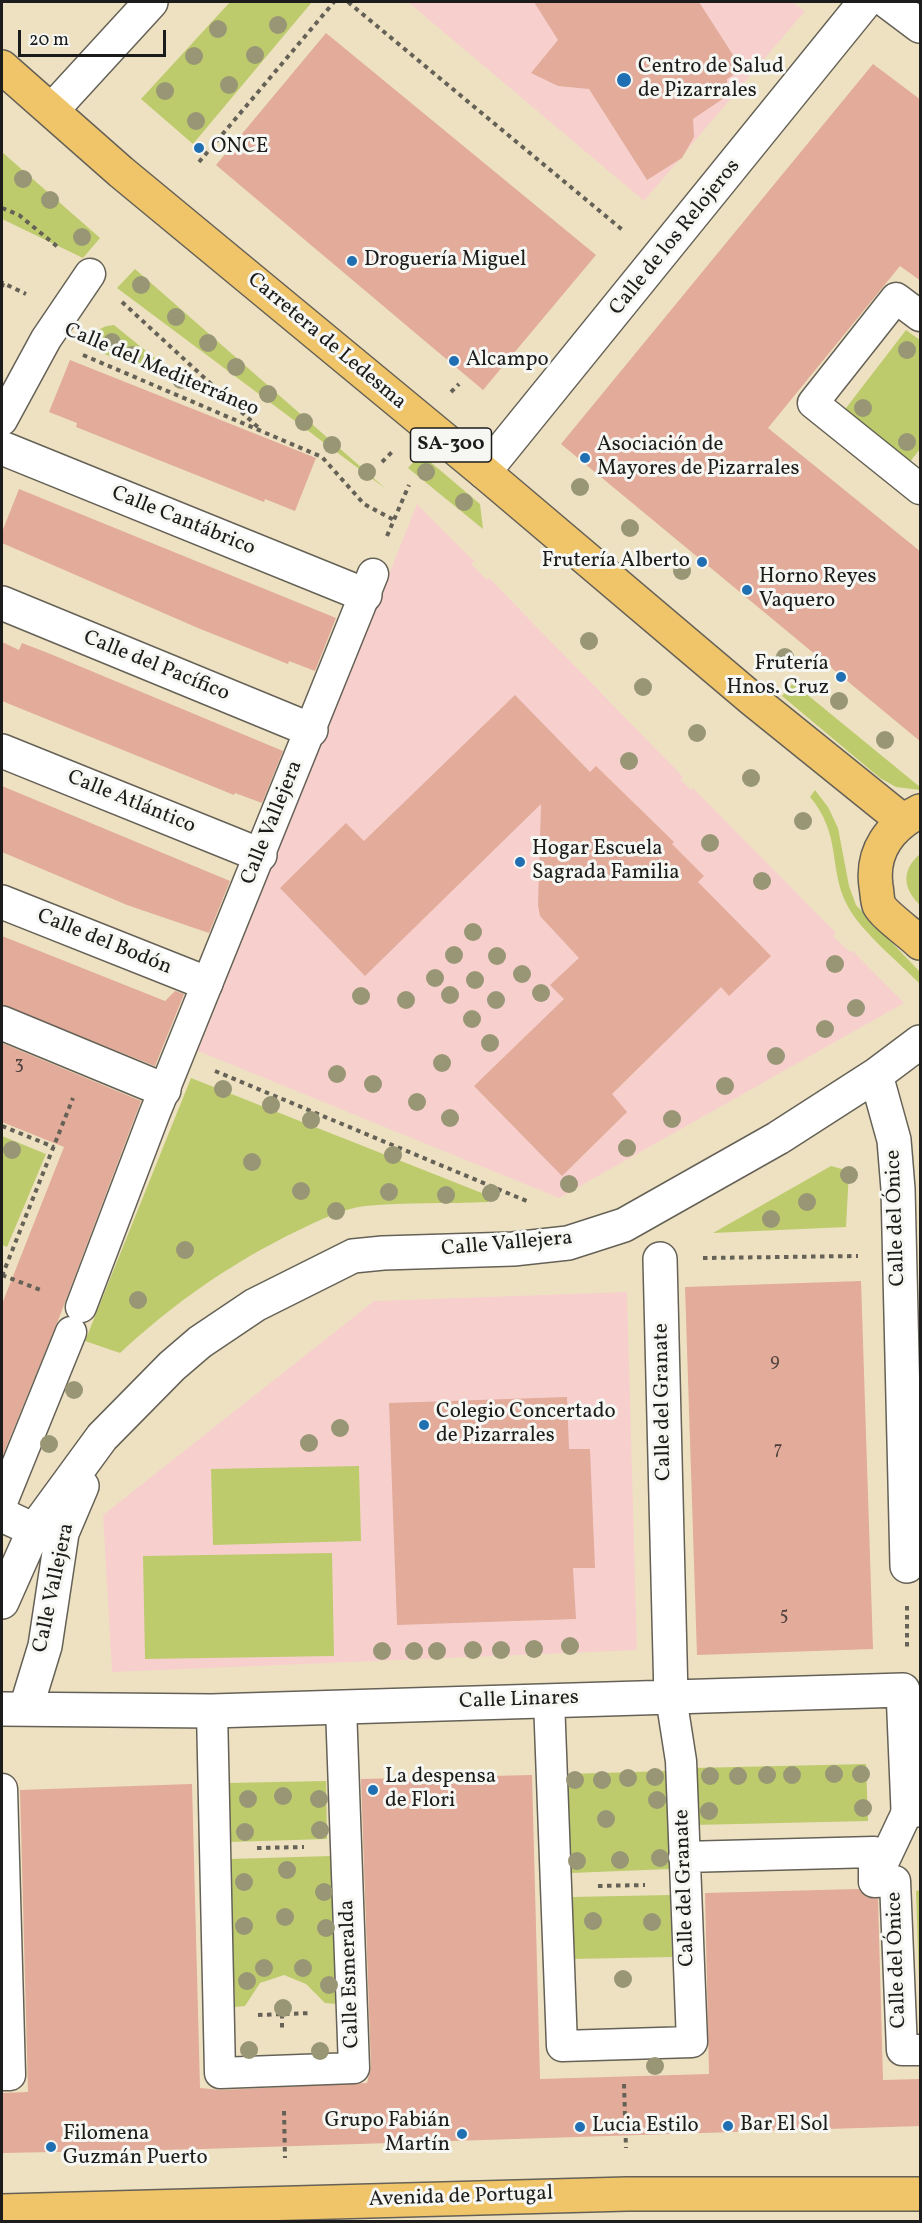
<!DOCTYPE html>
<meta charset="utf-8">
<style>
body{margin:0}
#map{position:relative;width:922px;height:2223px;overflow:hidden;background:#ede1c1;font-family:Vollkorn,serif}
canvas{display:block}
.frame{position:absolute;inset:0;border:3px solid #1c1c1c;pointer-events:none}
.scale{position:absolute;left:18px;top:30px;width:148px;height:27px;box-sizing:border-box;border:3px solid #1c1c1c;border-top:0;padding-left:8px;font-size:18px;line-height:21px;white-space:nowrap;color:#1c1c1c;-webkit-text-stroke:4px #f6f6f2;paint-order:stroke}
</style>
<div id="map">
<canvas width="922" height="2223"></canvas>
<div class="frame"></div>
<div class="scale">20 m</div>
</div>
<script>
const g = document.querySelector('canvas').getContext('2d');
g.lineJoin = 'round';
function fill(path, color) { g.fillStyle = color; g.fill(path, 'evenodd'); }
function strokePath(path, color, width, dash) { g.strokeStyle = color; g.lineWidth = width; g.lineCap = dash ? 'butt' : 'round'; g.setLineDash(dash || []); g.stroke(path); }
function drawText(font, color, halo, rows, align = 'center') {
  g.font = font + ' Vollkorn,serif'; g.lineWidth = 6; g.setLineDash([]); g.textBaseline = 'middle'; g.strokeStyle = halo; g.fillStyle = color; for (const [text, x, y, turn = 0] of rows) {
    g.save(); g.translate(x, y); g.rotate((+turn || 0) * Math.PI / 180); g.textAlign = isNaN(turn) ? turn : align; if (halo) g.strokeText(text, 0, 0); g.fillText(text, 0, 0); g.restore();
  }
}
const built = new Path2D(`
 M408,2H792L805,11L644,201Z
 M417,504L474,561L471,564L487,580L489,578L683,777L681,780L691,790L693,788L836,933L833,936L850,952L852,950L904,1003L559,1198L198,1051Z
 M627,1292L637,1650L112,1672L103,1515L374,1301Z`);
const green = new Path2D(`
 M230,2H312L193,144L141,99Z
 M2,152L100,238L83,258L2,219Z
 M135,269L386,489L117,288Z
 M114,325L193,389L97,351L94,337C99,328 104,326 114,325Z
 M906,330L920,340V449L909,463L843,412Z
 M421,454L480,504L483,529L408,468Z
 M793,683L920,787V790L896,787L880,778L782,696Z
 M815,790L828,807L838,828L849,886L856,905L920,972V984C899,962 861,932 847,905C828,868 842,835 810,797Z
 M920,854V905C903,889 901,870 920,854Z
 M191,1078L492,1197L488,1202C448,1204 406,1202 365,1206C341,1209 318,1221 297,1231C231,1263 174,1303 120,1353L85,1341Z
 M2,1136L46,1154L7,1247L2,1245Z
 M831,1166L849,1171L846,1227L713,1233Z
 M359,1466L361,1541L213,1545L211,1469Z
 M332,1553L334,1656L145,1659L143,1556Z
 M866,1764L868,1821L694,1825L693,1768Z
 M667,1771L670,1869L571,1873L567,1774Z
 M326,1781L327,1839L229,1842L227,1783Z
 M331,1856L337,2004L325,2003L306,1984L284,1975L260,1983L245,2006L235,2007L230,1859Z
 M920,1890V2012L916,1891Z
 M670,1895L672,1957L572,1959L571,1897Z`);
const building = new Path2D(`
 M534,2H699L742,69L727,79V96L693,119L694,137L682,158L647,180L589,89L558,86L531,73L558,40Z
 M326,33L596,255L483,390L216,165Z
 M873,64L921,100V281L900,266L768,428L921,552V742L561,444Z
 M70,360L316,458L295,511L265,499L264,502L76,427L77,423L49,412Z
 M19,489L336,618L315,671L289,661L288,664L198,628L2,543V532Z
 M2,642L19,650L22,643L48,653L283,751L262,803L235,793L234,795L2,701Z
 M515,695L590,772L596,766L674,842L672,844L704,876L698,882L771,956L729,996L721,987L612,1094L627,1112L562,1176L474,1086L564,999L550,985L579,958L540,916L538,905L541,804L365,976L280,888L346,823L364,841Z
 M2,786L230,881L209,933L127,905L2,852Z
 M2,936L165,1001L175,991L184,994L155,1066L2,1005Z
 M2,1043L141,1101L59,1318L2,1457V1304L64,1147L2,1122Z
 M861,1281L873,1649L697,1655L685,1287Z
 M567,1397L569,1449H590L595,1568H573L576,1619L397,1625L389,1403Z
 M532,1775L540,2079L709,2074L705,1893L859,1889L866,1897L878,1899L883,2080L921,2079V2126L202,2149L2,2153V2093L28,2092L20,1790L192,1784L200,2088L221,2090L367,2083L371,2067L361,1779Z`);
const path = new Path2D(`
 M348,2L625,232
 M199,162L334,2
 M2,208L19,215L59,248
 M2,287L3,283L26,294
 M122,302L260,429
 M83,355L322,457L364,504L394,520
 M451,392L459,384
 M382,462L394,450
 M387,536L409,485
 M215,1071L529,1202
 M2,1126L54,1147
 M703,1258L858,1256
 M2,1275L43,1291
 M2,1276L73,1098
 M907,1606V1650
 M257,1848L304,1847
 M598,1886L645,1885
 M282,2014V2029
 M258,2015L311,2013
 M624,2084L626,2148
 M284,2111L285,2158`);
const pedestrian = new Path2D(`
 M920,316L896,298L813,403L920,489
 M2,420L46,339L90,274
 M81,1307L154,1115L373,574
 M2,1502L71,1332
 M549,1700L562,2046L692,2042L681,1761L671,1697
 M212,1711L220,2073L354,2068L341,1707
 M2,1789L10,2075H2
 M908,1810L874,1882L895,1881L902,2050H920
 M684,1857L874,1852V1882`);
const minor = new Path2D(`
 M888,2L920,26
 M52,110L151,2
 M2,448L365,595
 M484,472L865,2
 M2,603L311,730
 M2,751L260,855
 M2,902L206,983
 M2,1023L164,1090
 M876,1075L894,1140L898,1189L907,1566
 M660,1259L671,1697
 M2,1515L34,1530
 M2,1602L34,1530L102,1437L172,1366L200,1342L255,1305L353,1256L383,1253L513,1249L568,1243L624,1225L778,1138L876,1075L920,1042
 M26,1708L45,1646L62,1533L82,1486
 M2,1709L212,1711L903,1690L908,1810H920`);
const primary = new Path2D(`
 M2,2211L627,2194H920`);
const trunk = new Path2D(`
 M2,67L121,172L484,472L752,699L902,820
 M920,811C891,826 871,851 876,886C877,891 877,900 879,905C884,915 911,934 920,943`);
const trees = [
 [278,25],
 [218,29],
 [255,55],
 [194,56],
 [229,85],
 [165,91],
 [196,121],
 [23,179],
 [50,200],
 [82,237],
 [141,285],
 [176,317],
 [112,342],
 [208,343],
 [907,350],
 [132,355],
 [236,367],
 [181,380],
 [268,394],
 [863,408],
 [304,422],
 [907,442],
 [332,445],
 [367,472],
 [426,472],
 [580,487],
 [464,502],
 [630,528],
 [682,571],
 [589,641],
 [785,657],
 [643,687],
 [839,701],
 [697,733],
 [885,740],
 [629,761],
 [751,778],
 [803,821],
 [710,843],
 [762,881],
 [473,932],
 [454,955],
 [497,956],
 [835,964],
 [522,974],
 [435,978],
 [475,980],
 [541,993],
 [450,995],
 [361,996],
 [406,1000],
 [496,1000],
 [856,1008],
 [472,1019],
 [825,1029],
 [490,1043],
 [776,1056],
 [442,1063],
 [337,1074],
 [373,1084],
 [725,1086],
 [223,1089],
 [417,1102],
 [271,1105],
 [450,1118],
 [672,1119],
 [311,1120],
 [627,1148],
 [12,1150],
 [393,1155],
 [252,1162],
 [849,1175],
 [569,1184],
 [301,1191],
 [389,1192],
 [491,1193],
 [446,1195],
 [807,1202],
 [336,1211],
 [771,1219],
 [185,1250],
 [138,1300],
 [74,1390],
 [340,1428],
 [309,1443],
 [49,1444],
 [570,1646],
 [534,1649],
 [473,1650],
 [501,1650],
 [382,1651],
 [414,1651],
 [437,1651],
 [834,1774],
 [861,1774],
 [767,1775],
 [792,1775],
 [710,1776],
 [738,1776],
 [655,1777],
 [628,1778],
 [575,1780],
 [602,1780],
 [283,1796],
 [248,1799],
 [319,1799],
 [657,1800],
 [863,1808],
 [709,1811],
 [606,1819],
 [320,1830],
 [245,1832],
 [660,1858],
 [620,1860],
 [577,1861],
 [287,1870],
 [244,1882],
 [324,1892],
 [285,1917],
 [593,1921],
 [652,1922],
 [244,1926],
 [326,1928],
 [264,1968],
 [303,1968],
 [623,1979],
 [247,1981],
 [329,1985],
 [283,2008],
 [249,2050],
 [320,2051],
 [655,2066]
];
const markers = [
 [624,80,8,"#1f6fb2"],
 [199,148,6,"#1f6fb2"],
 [352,261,6,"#1f6fb2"],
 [454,361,6,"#1f6fb2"],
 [585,458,6,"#1f6fb2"],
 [702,562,6,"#1f6fb2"],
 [747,590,6,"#1f6fb2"],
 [841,677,6,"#1f6fb2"],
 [520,862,6,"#1f6fb2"],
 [424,1425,6,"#1f6fb2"],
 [373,1790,6,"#1f6fb2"],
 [728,2126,6,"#1f6fb2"],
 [580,2127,6,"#1f6fb2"],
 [462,2134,6,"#1f6fb2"],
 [51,2147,6,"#1f6fb2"]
];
const numberNames = [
 ["3",19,1066],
 ["9",775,1363],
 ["7",778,1451],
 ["5",784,1617]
];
const shields = [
 [451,445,81]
];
const shieldNames = [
 ["SA-300",451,445]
];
const poiNames = [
 ["Centro de Salud",638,68],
 ["de Pizarrales",638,92],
 ["ONCE",211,148],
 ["Droguería Miguel",364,261],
 ["Alcampo",466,361],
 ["Asociación de",597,446],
 ["Mayores de Pizarrales",597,470],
 ["Frutería Alberto",690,562,"right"],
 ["Horno Reyes",759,578],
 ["Vaquero",759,602],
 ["Frutería",829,665,"right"],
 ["Hnos. Cruz",829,689,"right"],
 ["Hogar Escuela",532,850],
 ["Sagrada Familia",532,874],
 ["Colegio Concertado",436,1413],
 ["de Pizarrales",436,1437],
 ["La despensa",385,1778],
 ["de Flori",385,1802],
 ["Grupo Fabián",450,2122,"right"],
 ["Martín",450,2146,"right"],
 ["Bar El Sol",740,2126],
 ["Lucia Estilo",592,2127],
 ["Filomena",63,2135],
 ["Guzmán Puerto",63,2159]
];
const streetNames = [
 ["Calle de los Relojeros",676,238,-51],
 ["Carretera de Ledesma",326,342,40],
 ["Calle del Mediterráneo",161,371,23],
 ["Calle Cantábrico",183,522,22],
 ["Calle del Pacífico",156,667,22],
 ["Calle Atlántico",131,803,22],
 ["Calle Vallejera",273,823,-68],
 ["Calle del Bodón",104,943,22],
 ["Calle del Ónice",897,1218,-92],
 ["Calle Vallejera",507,1245,-5],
 ["Calle del Granate",664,1402,-91],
 ["Calle Vallejera",55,1588,-78],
 ["Calle Linares",519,1701,-2],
 ["Calle del Granate",686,1888,-92],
 ["Calle del Ónice",898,1960,-92],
 ["Calle Esmeralda",351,1974,-92],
 ["Avenida de Portugal",461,2198,-2]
];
fill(built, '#f7d0ce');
fill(green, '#bdcb6d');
fill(building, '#e2ab9a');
strokePath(pedestrian, '#656156', 33);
strokePath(minor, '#656156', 36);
strokePath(primary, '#656156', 36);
strokePath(trunk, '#656156', 36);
strokePath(path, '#656156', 4, [4.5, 4.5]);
strokePath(pedestrian, '#fff', 30);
strokePath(minor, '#fff', 33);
strokePath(primary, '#f0c469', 33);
strokePath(trunk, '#f0c469', 33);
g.fillStyle = '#999676';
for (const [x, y] of trees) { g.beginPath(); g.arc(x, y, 9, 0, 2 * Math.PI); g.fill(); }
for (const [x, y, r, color] of markers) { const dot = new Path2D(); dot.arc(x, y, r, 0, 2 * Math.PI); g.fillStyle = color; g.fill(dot); strokePath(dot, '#f6f6f2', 2); }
drawText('18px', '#4e403c', null, numberNames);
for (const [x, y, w] of shields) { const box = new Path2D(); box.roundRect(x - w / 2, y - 17, w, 34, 4.5); g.fillStyle = '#f6f6f2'; g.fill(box); strokePath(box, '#1c1c1c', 1.5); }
drawText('bold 20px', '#1c1c1c', null, shieldNames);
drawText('21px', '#1c1c1c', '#f6f6f2', poiNames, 'left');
drawText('21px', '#1c1c1c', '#f6f6f2', streetNames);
</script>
